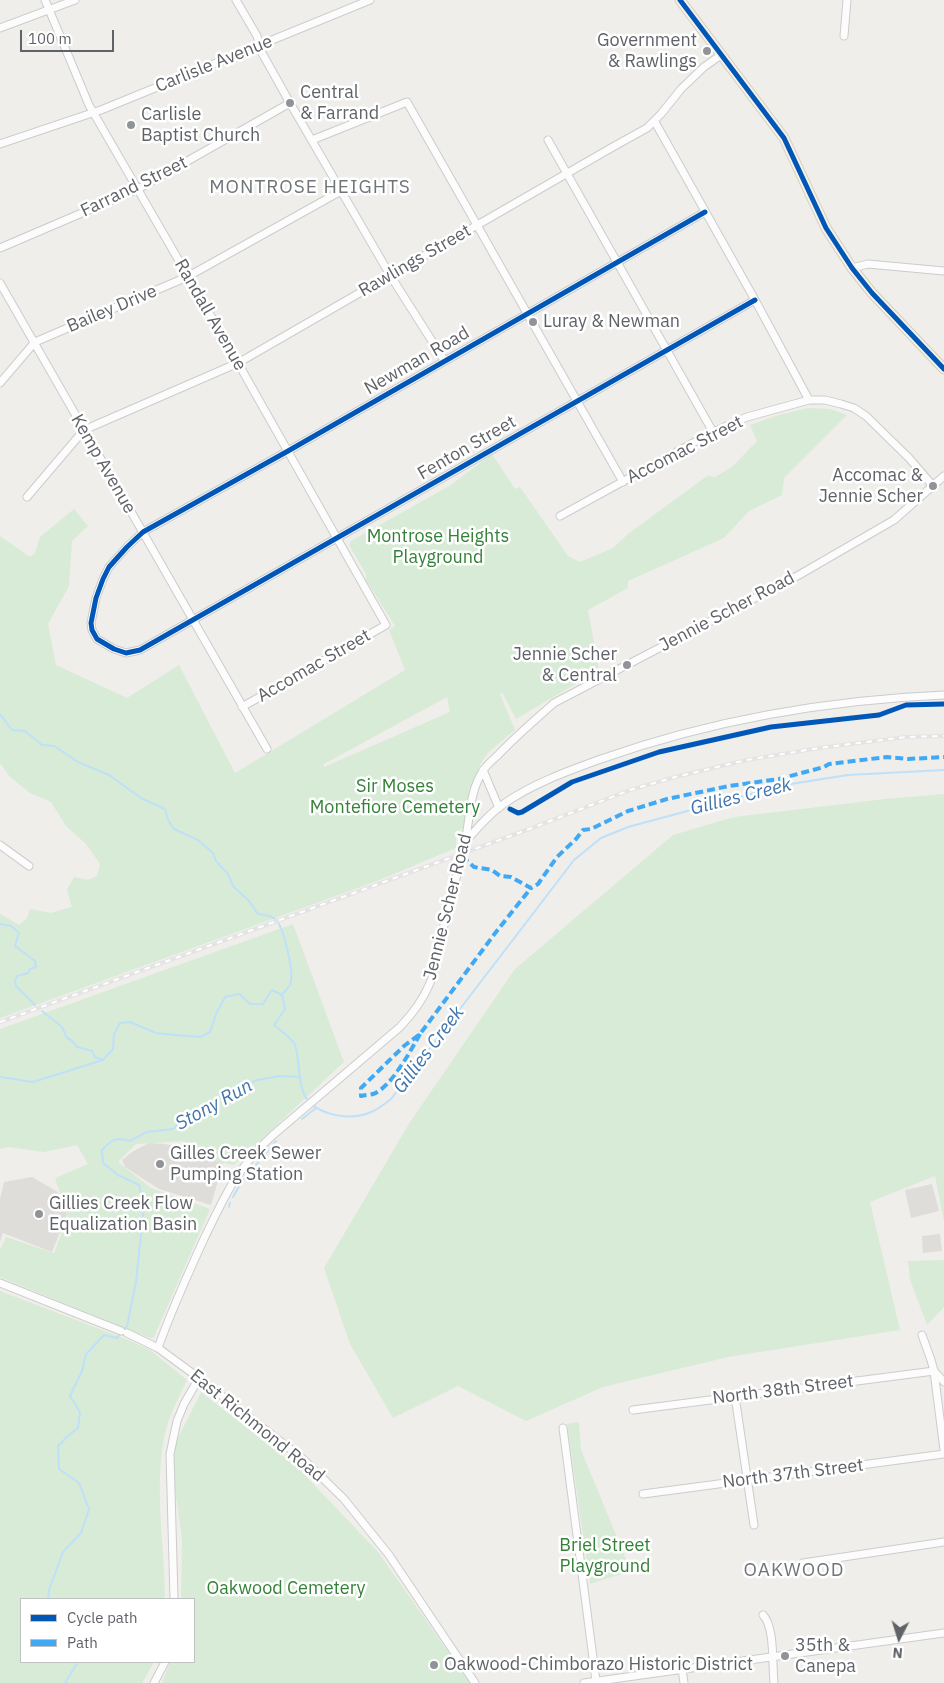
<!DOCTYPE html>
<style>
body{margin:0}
#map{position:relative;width:944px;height:1683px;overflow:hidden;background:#efeeea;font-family:"IBM Plex Sans",sans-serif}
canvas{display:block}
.legend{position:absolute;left:20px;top:1598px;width:175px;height:65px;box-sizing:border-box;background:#fff;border:1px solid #bfc1c3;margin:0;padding:6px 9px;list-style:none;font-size:15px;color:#5f6368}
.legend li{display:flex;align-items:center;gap:10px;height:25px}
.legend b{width:25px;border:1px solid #bfc1c3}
.north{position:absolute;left:874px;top:1613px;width:50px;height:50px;-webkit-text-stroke:4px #fff;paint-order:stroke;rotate:185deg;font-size:14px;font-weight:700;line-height:20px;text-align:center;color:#5f6368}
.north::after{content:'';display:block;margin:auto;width:18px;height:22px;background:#5f6368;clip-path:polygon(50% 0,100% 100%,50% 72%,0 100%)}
.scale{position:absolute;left:20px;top:30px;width:94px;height:22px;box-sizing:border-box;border:2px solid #5f6368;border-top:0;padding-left:6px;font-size:15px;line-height:18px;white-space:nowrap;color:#5f6368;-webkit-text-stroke:4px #fff;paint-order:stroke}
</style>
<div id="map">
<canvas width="944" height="1683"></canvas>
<ul class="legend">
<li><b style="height:6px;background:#0057b8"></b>Cycle path</li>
<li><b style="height:6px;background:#3fa9f5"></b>Path</li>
</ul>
<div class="north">N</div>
<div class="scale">100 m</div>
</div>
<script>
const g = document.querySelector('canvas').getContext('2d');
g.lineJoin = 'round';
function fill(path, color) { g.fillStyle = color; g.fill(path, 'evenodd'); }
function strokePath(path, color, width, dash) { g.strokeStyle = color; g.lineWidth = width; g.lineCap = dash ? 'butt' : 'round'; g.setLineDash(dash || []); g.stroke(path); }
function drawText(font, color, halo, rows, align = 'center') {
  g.font = font + ' "IBM Plex Sans",sans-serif'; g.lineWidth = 5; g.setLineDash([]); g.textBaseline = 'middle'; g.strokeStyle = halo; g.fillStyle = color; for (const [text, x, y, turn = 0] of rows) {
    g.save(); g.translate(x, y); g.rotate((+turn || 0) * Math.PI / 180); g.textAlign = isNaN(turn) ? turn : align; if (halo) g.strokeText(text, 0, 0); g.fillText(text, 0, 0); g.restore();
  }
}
const industrial = new Path2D(`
 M149,1143L165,1144L177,1147L184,1143L207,1158L223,1163L211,1205L159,1189L125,1167L122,1160L132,1152Z
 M32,1177L58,1192L67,1215L52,1252L3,1233L0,1242V1199L4,1182Z
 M932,1184L939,1211L911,1218L905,1190Z
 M940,1234L942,1251L923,1253L922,1236Z`);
const green = new Path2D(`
 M808,408L830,409L847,415L784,478L782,495L749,511L724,538L628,581V588L588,610L599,670L516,719L502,692L500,694L515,730C506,738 496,745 488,753C473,769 468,807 465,828L453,833L456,834V848L377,881L0,1018V914L19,925L27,918L30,909L51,913L72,907L67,890L74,877L88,880L97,876L100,864L86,844L66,826L51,802L30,793L10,777L0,763V536L30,557L35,553L40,537L74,509L88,526L72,541L69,586L48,624L56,665L127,698L179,665L235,773L405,670L389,630L395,626L366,580V574L349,545L351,541L451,485L492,454L515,489L520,487L568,556L580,562L613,548L628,534L707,476L715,477L733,466L757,441L750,425L779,415ZM447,697L450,712L324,767V764Z
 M944,794V1221L935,1176L870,1202L900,1330L728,1357L603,1387L526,1421L458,1386L393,1418L350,1344L324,1268L410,1122L515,969L673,835L734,817L885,799Z
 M293,924L344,1062L234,1165L202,1159L184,1141L136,1144L118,1162L151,1188L210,1209L154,1337L150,1338L0,1277V1250L6,1237L54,1253L68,1216L55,1178L88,1164L77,1145L44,1152L9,1147L0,1149V1029Z
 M944,1260V1307L927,1325L910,1280L908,1261Z
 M0,1291L126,1339L150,1350L187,1380C180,1395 172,1410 167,1426C152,1478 165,1545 165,1599H21V1662H154L142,1683H0Z
 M201,1392L298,1468L378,1552L470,1683H162L170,1662H194V1599H181L182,1539L170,1454Z
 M579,1422L581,1450L631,1571L590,1584L567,1424Z`);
const stream = new Path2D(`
 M0,714L12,730L25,731L42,745L54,746L78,762L109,775L141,798L165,809L168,820L174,829L198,840L213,853L216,861L228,874L233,886L249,901L258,914C264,915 272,915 276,920C284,928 295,975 290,985C288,988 284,992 282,995
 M0,924L11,926L19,933L15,946L35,961L36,967L30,969L28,973L17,976L15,981L16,986L35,1005
 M42,1011L62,1027L67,1038L71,1040L77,1047L92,1051L95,1057L103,1060
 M0,1077L33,1082L103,1060L113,1049L114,1034L120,1023L130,1022L156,1033L175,1035L200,1037L210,1032L216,1014L225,997L239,994L250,1004H263L272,990L282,995L285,1009L274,1025C280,1030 289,1036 294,1043C300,1053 297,1082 305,1096C317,1116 351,1121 371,1112C379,1109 384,1104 391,1099L574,860L601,838L628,827L784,785L848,775L944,770
 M302,1119L316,1108
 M233,1197L241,1183L276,1141
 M229,1207L230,1203
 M48,1599L49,1590L63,1552L81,1533L89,1509L79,1483L59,1469L58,1446L68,1436L78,1428L80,1412L70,1396L82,1371L86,1354L104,1335L117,1338L127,1326L136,1282L144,1205L139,1185L118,1175L103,1163L102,1150C112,1140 115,1136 130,1141L147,1132L173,1129L184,1119L221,1098L257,1080L280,1076L299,1077
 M65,1683L78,1662`);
const minor = new Path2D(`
 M45,0L89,105L238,363L386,625L242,707
 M236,0L257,36L262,53L290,103L390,275L444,360
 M0,28L75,0
 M844,36L847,0
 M655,122L755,300L809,400
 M312,140L407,102L623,482
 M548,140L713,432
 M0,144L101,110L370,0
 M705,212L288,451L143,532L127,547L109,567L103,579L96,598L91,623L92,630L97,639L114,649L126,653L140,650L755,300
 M0,248L138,189L290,103
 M852,268L868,264L944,271
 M0,283L267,749
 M0,383L35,342L187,277L341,191
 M27,497L84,430L238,363L611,148L647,128L661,114L681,89L704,67L721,55
 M560,516L713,432L747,417L809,400H825L841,404L854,408L866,416L909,458L933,486
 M483,770L499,808
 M467,840C478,827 490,813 505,803C534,783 568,771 601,759C712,720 827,700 944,695
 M0,845L29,866
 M0,1283L121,1331
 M127,1333L158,1348L199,1378L303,1459L344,1499L389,1555L475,1683
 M922,1335L931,1360L934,1371L944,1382
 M158,1348C171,1311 187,1276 203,1241C224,1197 236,1169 273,1135L400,1027C440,985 435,960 448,907C454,884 462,861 466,837C470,816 470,790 483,771C486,765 493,760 498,755C516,736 535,720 554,703L799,575L894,520L944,476
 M735,1396L754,1525
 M633,1410L934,1371L944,1450
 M563,1428L596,1681
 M643,1494L944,1454
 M803,1563L944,1542
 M174,1599L170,1454L177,1421L184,1404L199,1378
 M763,1615C775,1627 772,1665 774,1683
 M682,1669L684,1683
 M154,1683L165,1662
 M584,1683L944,1633`);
const major = new Path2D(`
 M680,0L784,138L826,228L852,268L872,293L944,369`);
const rail = new Path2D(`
 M0,1022L532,828L630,790L675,777L747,760L819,748L906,737L944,736`);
const quiet = new Path2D(`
 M462,856L474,867L492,870L500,876L511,877L531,888L538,884L557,857L576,839L583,830L591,829L628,811L667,799L729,786L779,779L824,767L829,764L887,757L908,759L944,757
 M420,1034C411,1050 391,1088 373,1094C370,1095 365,1095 361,1096V1088L404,1046L420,1034L496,932L531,888`);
const cycleway = new Path2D(`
 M680,0L784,138L826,228L852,268L872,293L944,369
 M705,212L288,451L143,532L127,547L109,567L103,579L96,598L91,623L92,630L97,639L114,649L126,653L140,650L755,300
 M510,809L518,813L522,812L572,782L659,752L771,727L879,715L906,705L944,704`);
const markers = [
 [707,51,5,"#919496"],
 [290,103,5,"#919496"],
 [131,125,5,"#919496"],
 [533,322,5,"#919496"],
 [933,486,5,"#919496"],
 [627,665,5,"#919496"],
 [160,1164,5,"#919496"],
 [39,1214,5,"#919496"],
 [785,1656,5,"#919496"],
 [434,1665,5,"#919496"]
];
const poiNames = [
 ["Government",697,41,"right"],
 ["& Rawlings",697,62,"right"],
 ["Central",300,93],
 ["& Farrand",300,114],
 ["Carlisle",141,115],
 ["Baptist Church",141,136],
 ["Luray & Newman",543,322],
 ["Accomac &",923,476,"right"],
 ["Jennie Scher",923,497,"right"],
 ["Jennie Scher",617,655,"right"],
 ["& Central",617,676,"right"],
 ["Gilles Creek Sewer",170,1154],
 ["Pumping Station",170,1175],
 ["Gillies Creek Flow",49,1204],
 ["Equalization Basin",49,1225],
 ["35th &",795,1646],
 ["Canepa",795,1667],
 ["Oakwood-Chimborazo Historic District",444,1665]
];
const streetNames = [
 ["Carlisle Avenue",214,64,-22],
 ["Farrand Street",134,187,-26],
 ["Rawlings Street",415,261,-30],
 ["Bailey Drive",112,309,-23],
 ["Randall Avenue",210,315,60],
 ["Newman Road",417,361,-30],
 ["Fenton Street",467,448,-30],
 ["Accomac Street",685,450,-27],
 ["Kemp Avenue",103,464,60],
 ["Jennie Scher Road",727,612,-28],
 ["Accomac Street",314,666,-30],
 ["Jennie Scher Road",448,907,-76],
 ["North 38th Street",783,1390,-7],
 ["East Richmond Road",257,1426,39],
 ["North 37th Street",793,1474,-7]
];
const parkNames = [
 ["Montrose Heights",438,537],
 ["Playground",438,558],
 ["Sir Moses",395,787],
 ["Montefiore Cemetery",395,808],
 ["Briel Street",605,1546],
 ["Playground",605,1567],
 ["Oakwood Cemetery",286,1589]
];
const neighbourhoodNames = [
 ["MONTROSE HEIGHTS",310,188],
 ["OAKWOOD",794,1571]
];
const waterNames = [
 ["Gillies Creek",741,797,-14],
 ["Gillies Creek",429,1050,-53],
 ["Stony Run",214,1105,-29]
];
fill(industrial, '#dfddda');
fill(green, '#d8ebd6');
strokePath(stream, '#bfe0f9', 2);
strokePath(minor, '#cbcccc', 9);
strokePath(major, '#d7ceb8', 11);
strokePath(minor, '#fdfcfc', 7);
strokePath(major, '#f4f2e9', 9);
strokePath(rail, '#e4e4e4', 4);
strokePath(rail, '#fff', 2, [5.5]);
strokePath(quiet, '#3fa9f5', 4, [8, 4]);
strokePath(cycleway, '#0057b8', 5);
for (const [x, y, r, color] of markers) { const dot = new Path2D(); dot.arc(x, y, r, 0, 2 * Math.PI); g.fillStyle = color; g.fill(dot); strokePath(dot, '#fff', 2); }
drawText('18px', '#5f6368', '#fff', poiNames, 'left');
drawText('18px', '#5f6368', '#fff', streetNames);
drawText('18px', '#348238', '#fff', parkNames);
g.letterSpacing = '1px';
drawText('19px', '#70757a', '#fff', neighbourhoodNames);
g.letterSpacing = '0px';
drawText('italic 19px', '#4174aa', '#fff', waterNames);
</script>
